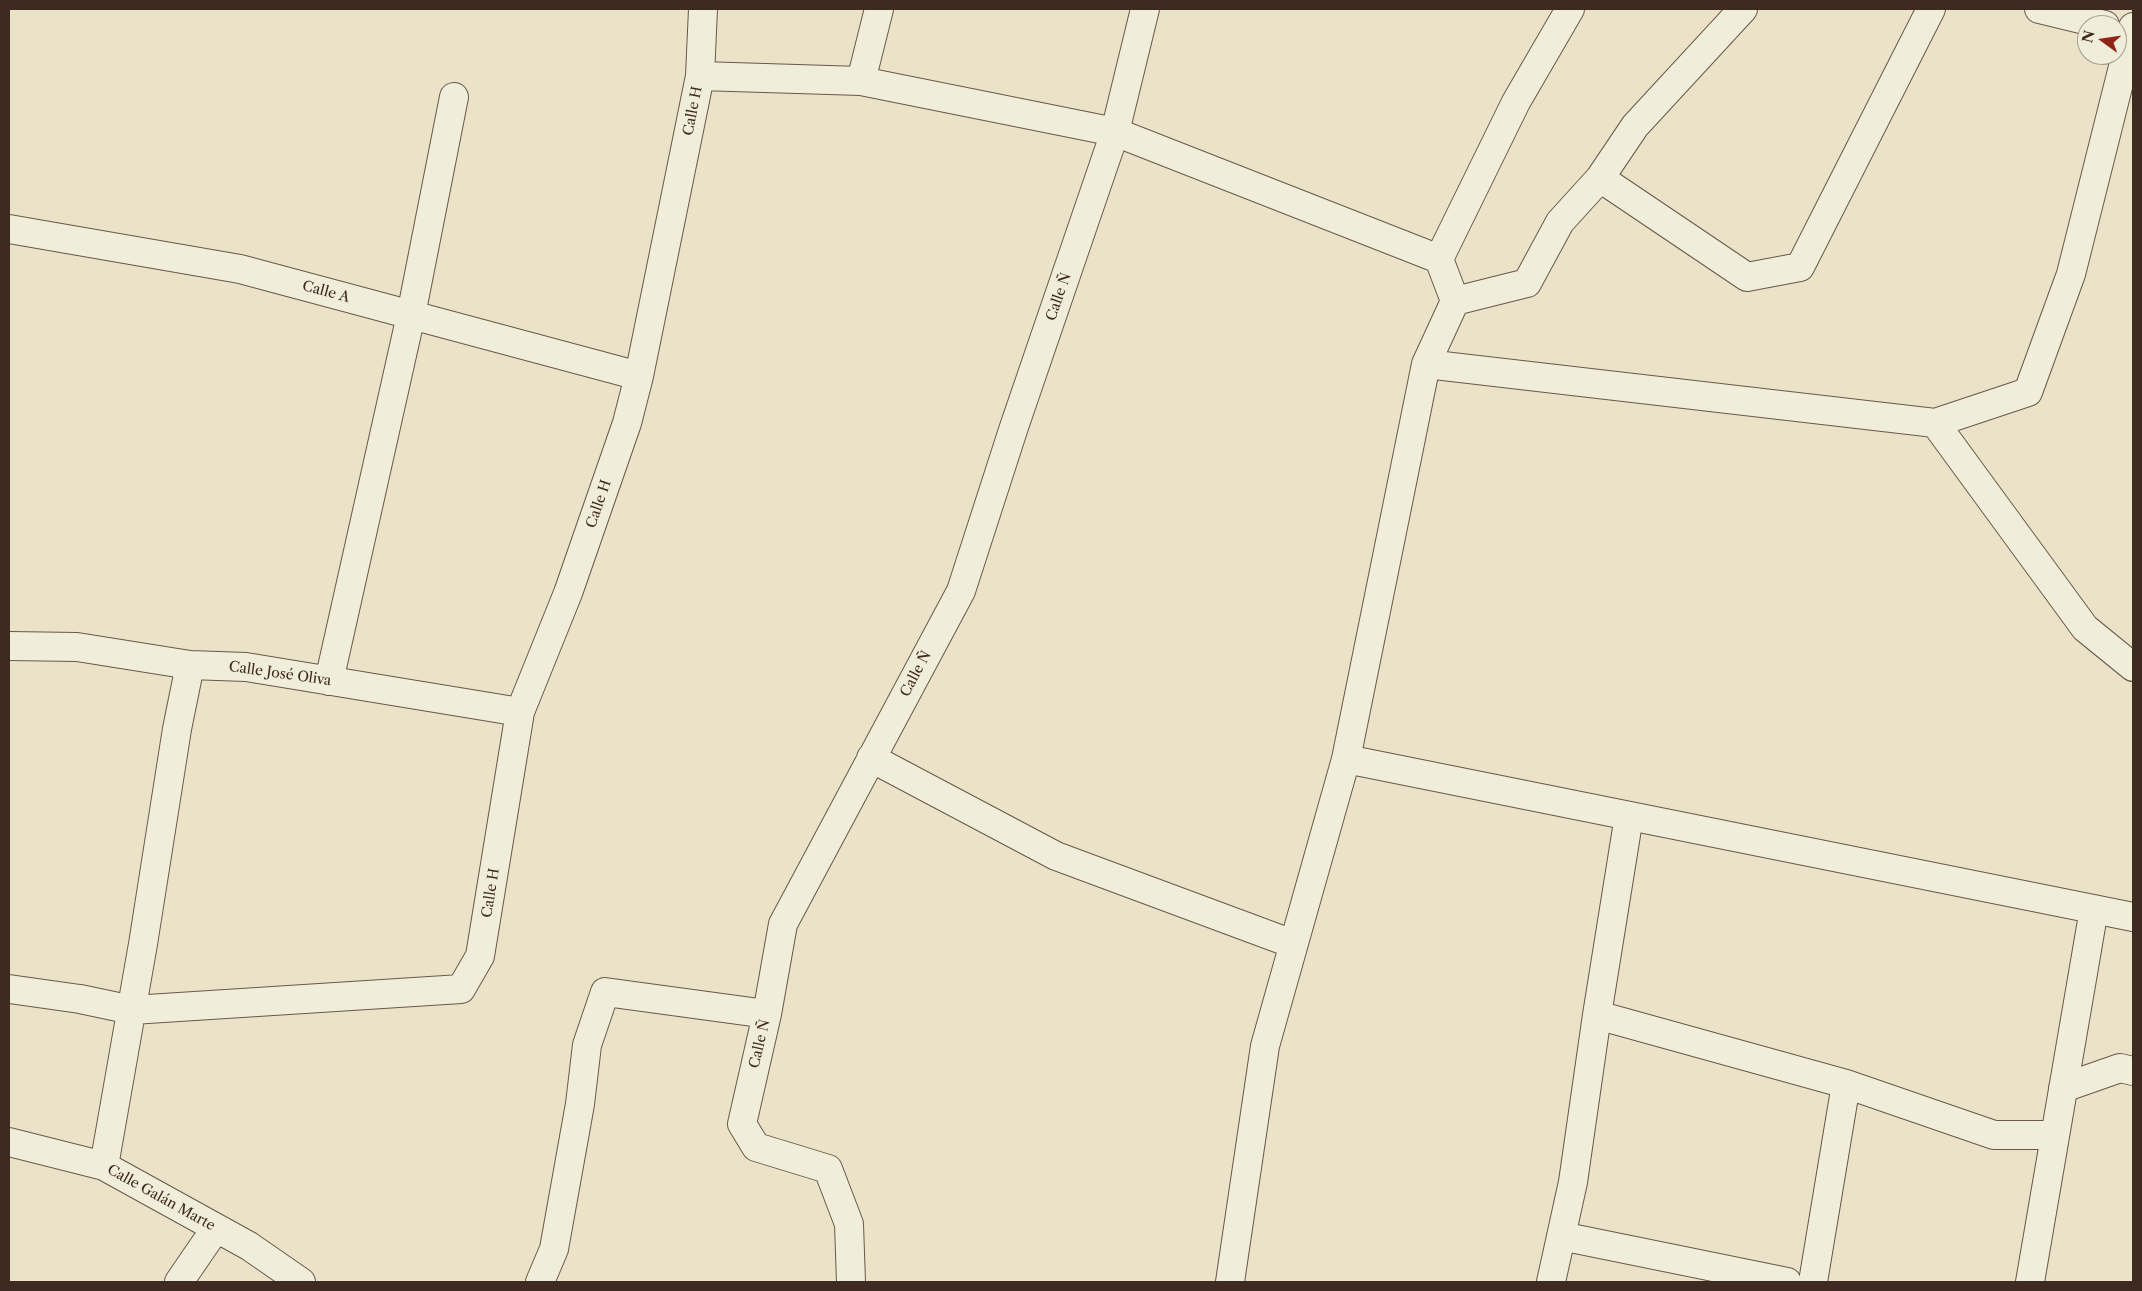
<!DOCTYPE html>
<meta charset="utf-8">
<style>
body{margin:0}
#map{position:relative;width:2142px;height:1291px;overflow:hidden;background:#eae3c7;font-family:"Libre Caslon Text",serif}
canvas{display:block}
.frame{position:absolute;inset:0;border:10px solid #3e2a21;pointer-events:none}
.north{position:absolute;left:2077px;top:15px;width:50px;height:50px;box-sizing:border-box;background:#f1eddb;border:1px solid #a99f91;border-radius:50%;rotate:284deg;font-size:14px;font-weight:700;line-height:20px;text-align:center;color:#3e2a21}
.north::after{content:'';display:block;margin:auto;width:18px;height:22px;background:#8f2418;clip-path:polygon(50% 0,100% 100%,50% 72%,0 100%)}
</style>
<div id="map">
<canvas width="2142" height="1291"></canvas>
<div class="frame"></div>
<div class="north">N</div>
</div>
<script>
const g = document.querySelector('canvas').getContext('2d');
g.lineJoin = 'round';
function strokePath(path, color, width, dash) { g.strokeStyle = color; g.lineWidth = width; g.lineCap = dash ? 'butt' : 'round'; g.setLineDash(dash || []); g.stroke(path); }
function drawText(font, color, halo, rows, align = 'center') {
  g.font = font + ' "Libre Caslon Text",serif'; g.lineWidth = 4; g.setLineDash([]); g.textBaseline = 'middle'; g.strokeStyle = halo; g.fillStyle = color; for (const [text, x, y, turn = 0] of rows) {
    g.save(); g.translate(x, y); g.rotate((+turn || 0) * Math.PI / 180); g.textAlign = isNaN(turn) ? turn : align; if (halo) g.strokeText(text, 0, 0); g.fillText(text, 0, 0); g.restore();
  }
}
const minor = new Path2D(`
 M2039,9L2105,25
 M700,76L861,81L1115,132L1439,259L1455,301L1426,364L1346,759L1265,1046L1230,1282
 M861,81L879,9
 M1600,178L1747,277L1800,267L1931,9
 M9,229L240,269L639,376
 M1439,259L1516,102L1570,9
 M1455,301L1527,283L1560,222L1600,178L1635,126L1743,9
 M1426,364L1935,423L2028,392L2071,274L2133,27
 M1935,423L2085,628L2133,667
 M9,646L77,647L190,665L246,667L520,712
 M329,681L411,315L454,97
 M871,758L1056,856L1293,944
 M1346,759L2133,917
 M9,989L80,999L132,1010L461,989L480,956L520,712L568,593L627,423L639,376L700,76L703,9
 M1597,1015L1846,1084L1994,1135H2055
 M2063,1088L2120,1068L2133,1071
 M9,1142L104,1166L249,1246L301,1282
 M104,1166L143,944L177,729L190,665
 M1561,1236L1787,1282
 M179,1282L216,1228
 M540,1282L554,1249L580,1104L587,1045L605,992L767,1014
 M851,1282L849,1224L828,1169L756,1147L742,1124L767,1014L783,924L961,591L1014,427L1115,132L1145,9
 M1551,1282L1573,1182L1597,1015L1629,816
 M1813,1282L1846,1084
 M2030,1282L2094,909`);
const streetNames = [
 ["Calle H",693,111,-79],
 ["Calle A",326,292,15],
 ["Calle Ñ",1059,297,-71],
 ["Calle H",599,504,-71],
 ["Calle José Oliva",280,674,8],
 ["Calle Ñ",916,674,-62],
 ["Calle H",491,893,-81],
 ["Calle Ñ",760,1044,-77],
 ["Calle Galán Marte",161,1198,29]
];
strokePath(minor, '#69584a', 30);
strokePath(minor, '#f1eddb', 28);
drawText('14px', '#3e2a21', '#f1eddb', streetNames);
</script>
